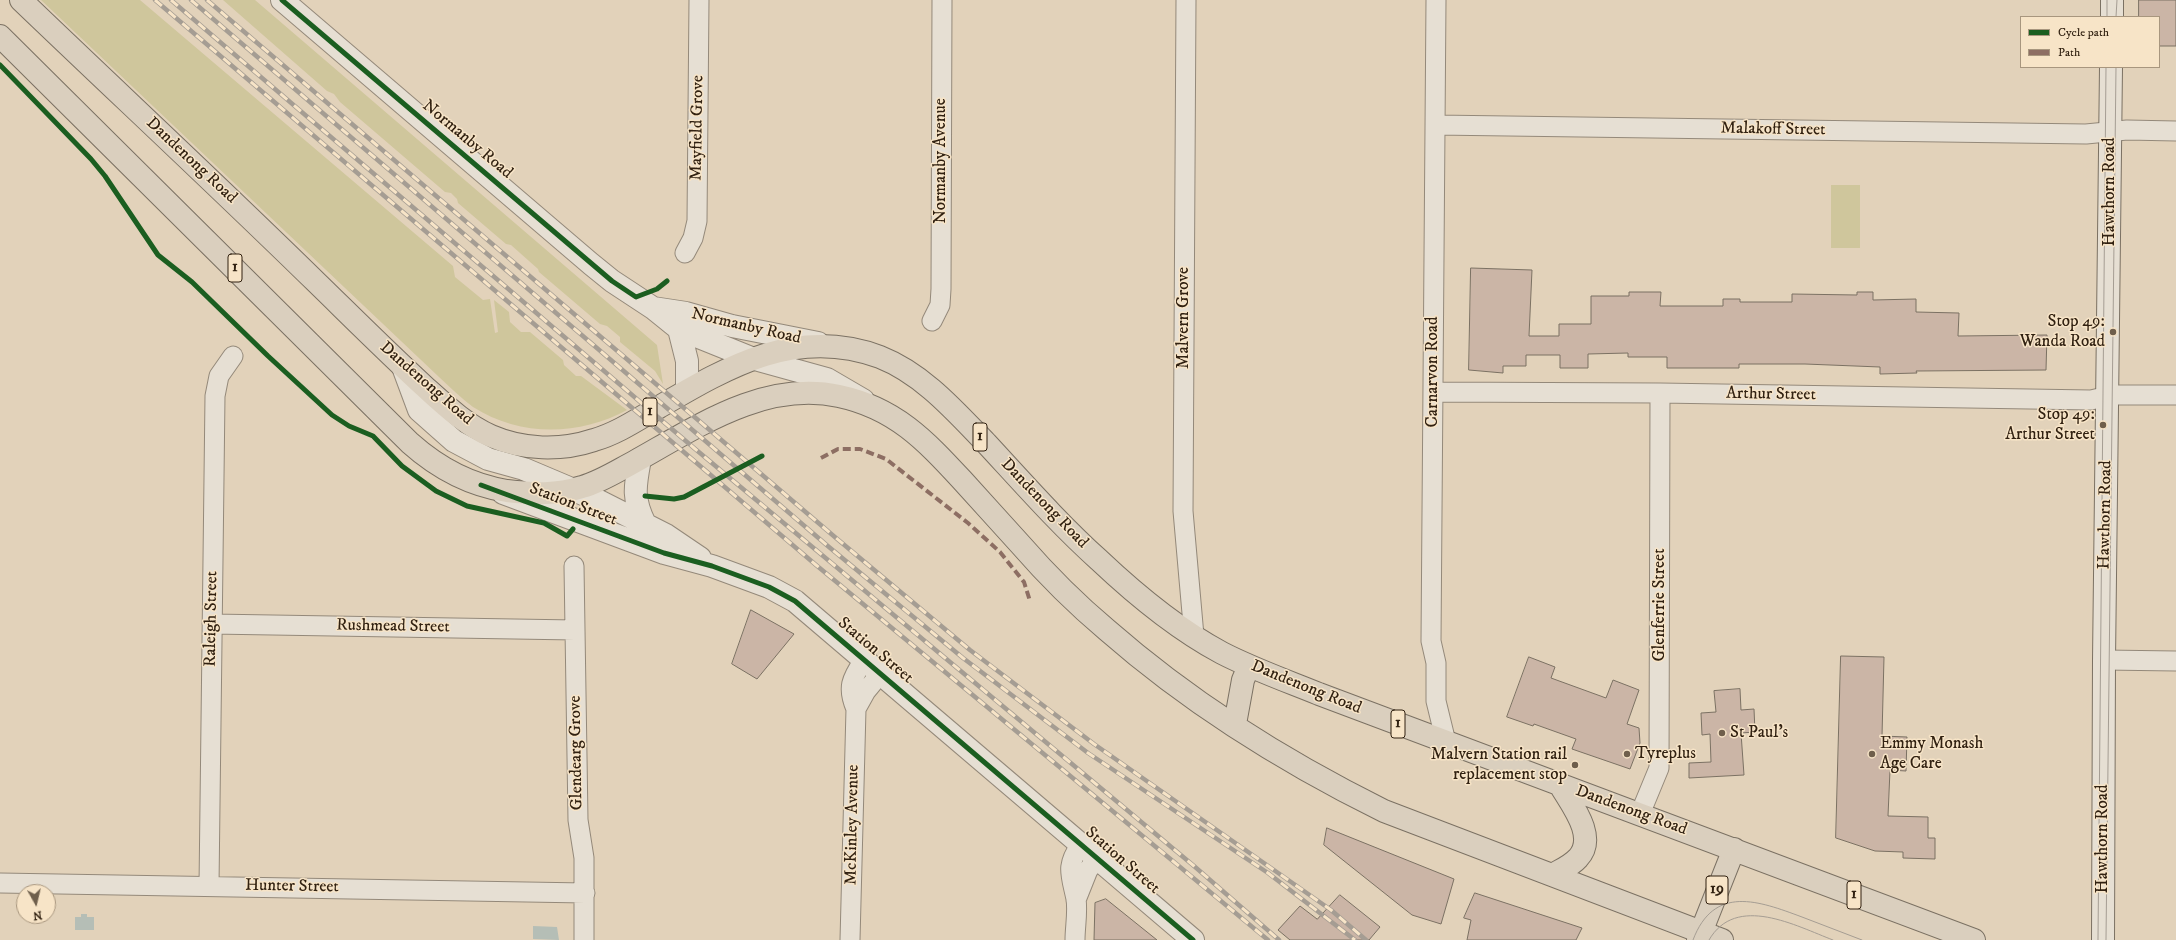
<!DOCTYPE html>
<style>
body{margin:0}
#map{position:relative;width:2176px;height:940px;overflow:hidden;background:#e2d2ba;font-family:"IM FELL DW Pica",serif}
canvas{display:block}
.legend{position:absolute;left:2020px;top:16px;width:140px;height:52px;box-sizing:border-box;background:#f7e4c7;border:1px solid #a8967e;margin:0;padding:5px 7px;list-style:none;font-size:12px;color:#312111}
.legend li{display:flex;align-items:center;gap:8px;height:20px}
.legend b{width:20px;border:1px solid #a8967e}
.north{position:absolute;left:16px;top:884px;width:40px;height:40px;box-sizing:border-box;background:#f7e4c7;border:1px solid #a8967e;border-radius:50%;rotate:172deg;font-size:11px;font-weight:700;line-height:16px;text-align:center;color:#312111}
.north::after{content:'';display:block;margin:auto;width:14px;height:18px;background:#6f5f4c;clip-path:polygon(50% 0,100% 100%,50% 72%,0 100%)}
</style>
<div id="map">
<canvas width="2176" height="940"></canvas>
<ul class="legend">
<li><b style="height:5px;background:#1b5e20"></b>Cycle path</li>
<li><b style="height:5px;background:#8d6e63"></b>Path</li>
</ul>
<div class="north">N</div>
</div>
<script>
const g = document.querySelector('canvas').getContext('2d');
g.lineJoin = 'round';
function fill(path, color) { g.fillStyle = color; g.fill(path, 'evenodd'); }
function strokePath(path, color, width, dash) { g.strokeStyle = color; g.lineWidth = width; g.lineCap = dash ? 'butt' : 'round'; g.setLineDash(dash || []); g.stroke(path); }
function drawText(font, color, halo, rows, align = 'center') {
  g.font = font + ' "IM FELL DW Pica",serif'; g.lineWidth = 3; g.setLineDash([]); g.textBaseline = 'middle'; g.strokeStyle = halo; g.fillStyle = color; for (const [text, x, y, turn = 0] of rows) {
    g.save(); g.translate(x, y); g.rotate((+turn || 0) * Math.PI / 180); g.textAlign = isNaN(turn) ? turn : align; if (halo) g.strokeText(text, 0, 0); g.fillText(text, 0, 0); g.restore();
  }
}
const green = new Path2D(`
 M41,0H140L453,266L455,277L483,300L490,299L495,333L498,332L494,300L509,312L510,322L521,332H530L563,360L564,365L576,376H581L627,410C579,436 520,437 473,407C461,398 450,387 439,377Z
 M223,0H255L657,345L663,384L655,371L620,342V337L607,326L600,324L539,272L538,269L511,245L506,244L458,203L457,199L451,193L445,192L340,102L334,94L327,91Z
 M1831,185H1860V248H1831Z`);
const water = new Path2D(`
 M81,914H87V917H94V930H75V917H81Z
 M533,926L557,927L559,940L533,939Z`);
const building = new Path2D(`
 M2139,0H2176V46H2159V17H2139Z
 M1471,268L1532,270L1529,336H1559V324H1591V296H1629V292H1661L1660,306H1723V299H1740V302H1792V294L1857,295V292H1873V300L1916,299V312L1959,313L1958,336L2047,335L2046,370L1916,371L1917,373L1880,374V367L1805,364H1739V368H1667V357H1628V353L1588,354V368H1560V355H1526V366H1503V373L1469,370Z
 M751,610L794,634L757,679L732,664Z
 M1841,656L1884,657L1882,736L1907,737L1906,771L1890,770L1888,816L1928,817V838H1935V859L1903,858V852L1875,851L1836,838Z
 M1529,657L1555,667L1551,678L1606,698L1613,680L1639,690L1627,724L1639,728L1640,743L1630,769L1572,749L1576,739L1534,724L1533,726L1507,717Z
 M1740,689L1741,710L1754,709L1755,732L1741,733L1744,775L1689,778V763L1711,762L1710,734L1702,735L1701,713L1716,712L1714,691Z
 M1327,828L1454,879L1441,924L1412,915L1324,845Z
 M1475,893L1582,928L1576,940H1467L1471,920L1464,918Z
 M1340,895L1380,927L1369,940H1290L1278,930L1300,906L1317,919Z
 M1106,899L1157,940H1094L1095,903Z`);
const minor = new Path2D(`
 M1186,0L1183,511L1194,636
 M1436,0L1431,641L1436,663V701L1446,742
 M1436,125L2086,134L2127,130L2176,131
 M685,253L693,238L697,221L699,0
 M932,321L940,305L941,289L942,0
 M1433,392L1660,393L2091,400L2113,395H2176
 M574,566L578,820L584,858V940
 M212,624L575,630
 M2104,660L2176,661
 M856,709L866,691L880,674
 M1640,814L1659,768L1660,393
 M0,883L585,893
 M209,886L215,396L219,376L233,356
 M1076,900L1088,870L1097,859
 M850,940L856,709C847,688 851,679 864,660
 M1075,940C1075,927 1078,912 1076,899C1071,874 1065,867 1081,844`);
const tertiary = new Path2D(`
 M282,0L591,264L612,281L653,308L679,329L751,358L827,379L863,400
 M653,308L686,313L732,326L818,343
 M679,329L687,361V390
 M403,367L419,410L454,441L488,459L524,469L595,499L666,535L700,558
 M640,459C635,486 632,498 645,524
 M503,493L664,553L712,566L769,587L795,601L1193,940`);
const secondary = new Path2D(`
 M2112,17V0
 M2103,940L2104,660L2111,67`);
const primary = new Path2D(`
 M1698,940L1734,849`);
const trunk = new Path2D(`
 M21,0C119,94 218,186 315,281C352,317 388,353 426,388C446,406 466,425 491,436C523,450 561,451 594,440C618,433 638,419 659,407C729,366 797,326 880,357C923,374 955,411 986,443C1023,483 1059,524 1099,560C1136,595 1177,629 1222,653C1253,669 1287,681 1319,694L1974,940
 M0,36L410,443C438,468 469,485 507,491C533,494 557,495 582,487C600,482 617,471 634,462C697,427 764,380 839,396C895,408 925,440 962,480C981,501 1001,523 1020,544C1047,575 1076,604 1107,630C1188,701 1287,763 1384,811L1722,940
 M1235,724L1243,680L1249,666
 M1552,875C1561,870 1571,866 1578,858C1598,837 1571,804 1560,785`);
const tram = new Path2D(`
 M2107,17V0
 M2116,17L2117,0
 M1693,940C1714,884 1759,901 1802,917C1822,925 1842,932 1862,940
 M1709,940C1736,893 1796,926 1833,940
 M2098,940L2106,67
 M2106,940L2116,67`);
const rail = new Path2D(`
 M155,0L816,565L1268,940
 M171,0L694,448L1194,866L1279,940
 M191,0L829,547L963,658L1088,753L1268,873L1355,940
 M207,0L836,538L970,650L1094,744L1331,910L1366,940`);
const quiet = new Path2D(`
 M821,458L838,449H860L886,459L968,523L1000,552L1024,582L1030,601`);
const cycleway = new Path2D(`
 M282,0L612,281L636,297L657,289L667,281
 M0,65L91,159L105,176L158,255L192,282L268,356L332,415L349,426L373,436L402,466L436,491L467,506L544,523L567,536L573,529
 M481,485L664,553L712,566L769,587L795,601L1193,940
 M645,496L674,499L684,497L762,456`);
const markers = [
 [2113,332,4,"#6f5f4c"],
 [2103,425,4,"#6f5f4c"],
 [1722,733,4,"#6f5f4c"],
 [1627,754,4,"#6f5f4c"],
 [1872,754,4,"#6f5f4c"],
 [1575,765,4,"#6f5f4c"]
];
const shields = [
 [235,268,14],
 [650,412,14],
 [980,437,14],
 [1398,724,14],
 [1717,890,22],
 [1854,895,14]
];
const shieldNames = [
 ["1",235,268],
 ["1",650,412],
 ["1",980,437],
 ["1",1398,724],
 ["19",1717,890],
 ["1",1854,895]
];
const streetNames = [
 ["Mayfield Grove",698,128,-89],
 ["Malakoff Street",1773,130,1],
 ["Normanby Road",467,140,40],
 ["Dandenong Road",191,161,43],
 ["Normanby Avenue",941,161,-90],
 ["Hawthorn Road",2110,192,-90],
 ["Malvern Grove",1184,318,-90],
 ["Normanby Road",746,327,13],
 ["Carnarvon Road",1433,372,-90],
 ["Dandenong Road",426,384,41],
 ["Arthur Street",1771,395,1],
 ["Dandenong Road",1044,504,46],
 ["Station Street",573,505,21],
 ["Hawthorn Road",2106,515,-89],
 ["Glenferrie Street",1660,605,-90],
 ["Raleigh Street",212,619,-89],
 ["Rushmead Street",393,627,1],
 ["Station Street",875,651,40],
 ["Dandenong Road",1306,688,22],
 ["Glendearg Grove",577,753,-91],
 ["Dandenong Road",1631,811,20],
 ["McKinley Avenue",853,825,-89],
 ["Hawthorn Road",2103,839,-90],
 ["Station Street",1122,861,41],
 ["Hunter Street",292,887,1]
];
const poiNames = [
 ["Stop 49:",2105,322],
 ["Wanda Road",2105,342],
 ["Stop 49:",2095,415],
 ["Arthur Street",2095,435],
 ["St Paul's",1730,733,"left"],
 ["Emmy Monash",1880,744,"left"],
 ["Age Care",1880,764,"left"],
 ["Tyreplus",1635,754,"left"],
 ["Malvern Station rail",1567,755],
 ["replacement stop",1567,775]
];
fill(green, '#cfc69c');
fill(water, '#b5beb6');
fill(building, '#cbb5a6');
strokePath(building, '#7b7163', 1);
strokePath(minor, '#94897a', 21);
strokePath(tertiary, '#94897a', 24);
strokePath(secondary, '#7b7163', 24);
strokePath(primary, '#7b7163', 24);
strokePath(trunk, '#7b7163', 24);
strokePath(minor, '#e6dfd3', 19);
strokePath(tertiary, '#e6dfd3', 22);
strokePath(secondary, '#e6dfd3', 22);
strokePath(primary, '#dacfbe', 22);
strokePath(trunk, '#dacfbe', 22);
strokePath(tram, '#a59d93', 1);
strokePath(rail, '#a59d93', 4.5);
strokePath(rail, '#f7e4c7', 3, [9]);
strokePath(quiet, '#8d6e63', 4, [8, 4]);
strokePath(cycleway, '#1b5e20', 5);
for (const [x, y, r, color] of markers) { const dot = new Path2D(); dot.arc(x, y, r, 0, 2 * Math.PI); g.fillStyle = color; g.fill(dot); strokePath(dot, '#f7e4c7', 1.5); }
for (const [x, y, w] of shields) { const box = new Path2D(); box.roundRect(x - w / 2, y - 14, w, 28, 3); g.fillStyle = '#f7e4c7'; g.fill(box); strokePath(box, '#312111', 1); }
drawText('bold 16px', '#312111', null, shieldNames);
drawText('17px', '#312111', '#f7e4c7', streetNames);
drawText('17px', '#312111', '#f7e4c7', poiNames, 'right');
</script>
